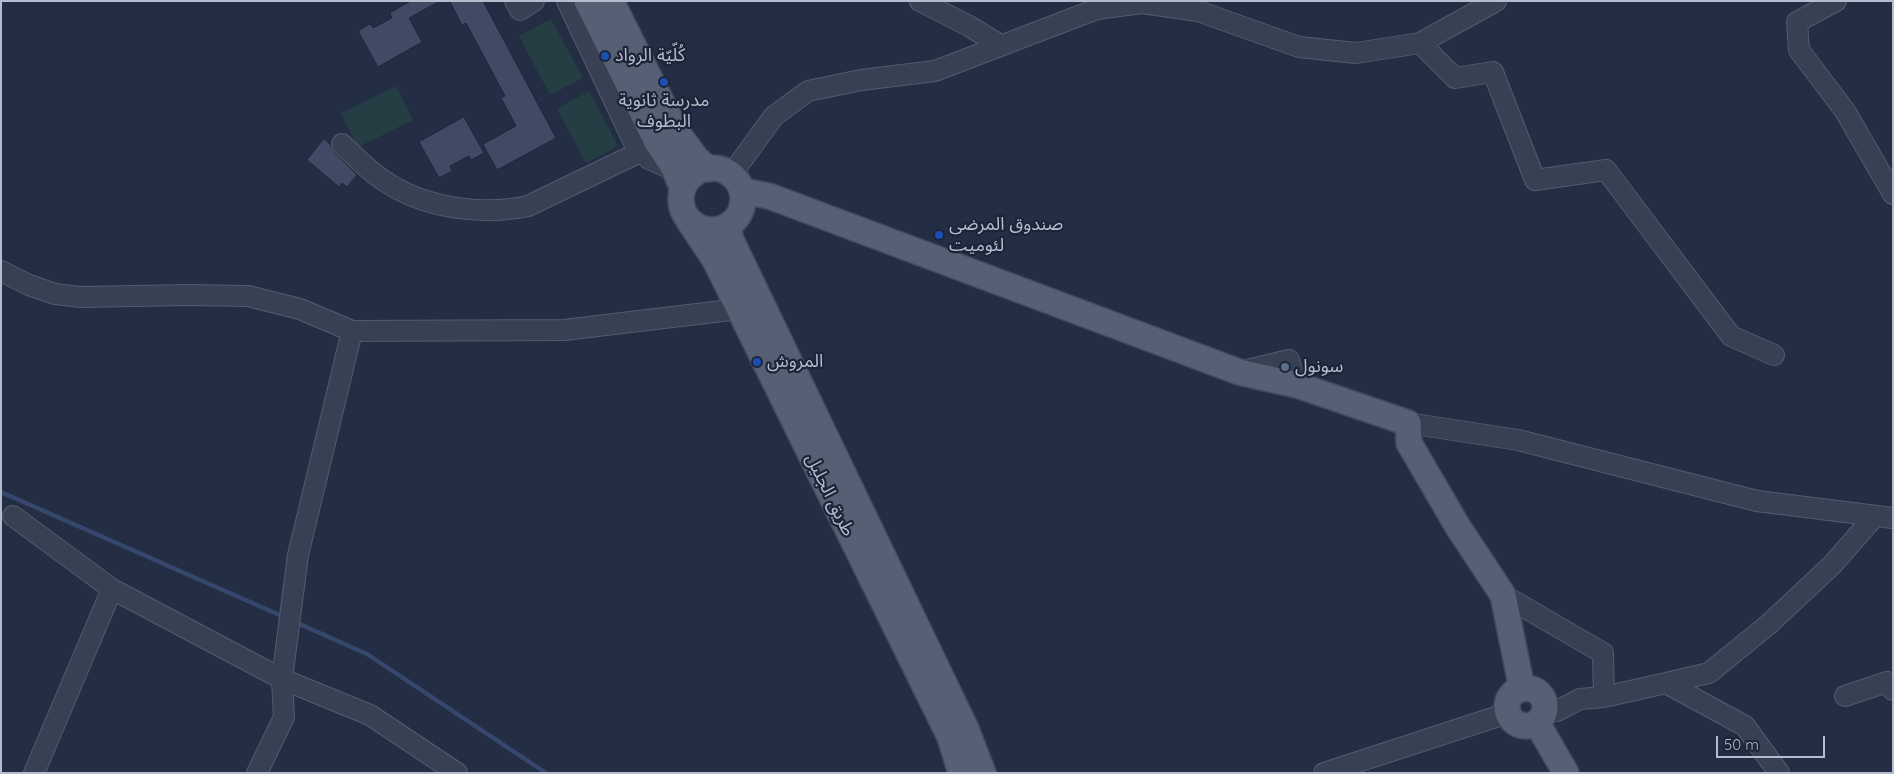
<!DOCTYPE html>
<meta charset="utf-8">
<style>
body{margin:0}
#map{position:relative;width:1894px;height:774px;overflow:hidden;background:#232e44;font-family:Quicksand,sans-serif}
canvas{display:block}
.frame{position:absolute;inset:0;border:2px solid #b5bccd;pointer-events:none}
.scale{position:absolute;left:1716px;top:736px;width:109px;height:22px;box-sizing:border-box;border:2px solid #b5bccd;border-top:0;padding-left:6px;font-size:15px;line-height:18px;white-space:nowrap;color:#b5bccd;-webkit-text-stroke:4px #1c2538;paint-order:stroke}
</style>
<div id="map">
<canvas width="1894" height="774"></canvas>
<div class="frame"></div>
<div class="scale">50 m</div>
</div>
<script>
const g = document.querySelector('canvas').getContext('2d');
g.lineJoin = 'round';
function fill(path, color) { g.fillStyle = color; g.fill(path, 'evenodd'); }
function strokePath(path, color, width, dash) { g.strokeStyle = color; g.lineWidth = width; g.lineCap = dash ? 'butt' : 'round'; g.setLineDash(dash || []); g.stroke(path); }
function drawText(font, color, halo, rows, align = 'center') {
  g.font = font + ' Quicksand,"Noto Sans Arabic",sans-serif'; g.lineWidth = 4.5; g.setLineDash([]); g.textBaseline = 'middle'; g.strokeStyle = halo; g.fillStyle = color; for (const [text, x, y, turn = 0] of rows) {
    g.save(); g.translate(x, y); g.rotate((+turn || 0) * Math.PI / 180); g.textAlign = isNaN(turn) ? turn : align; if (halo) g.strokeText(text, 0, 0); g.fillText(text, 0, 0); g.restore();
  }
}
const green = new Path2D(`
 M551,19L583,78L550,95L519,36Z
 M396,86L413,120L358,147L341,113Z
 M589,91L618,146L586,163L557,109Z`);
const stream = new Path2D(`
 M1,492L284,617
 M295,622L367,654L546,773`);
const building = new Path2D(`
 M411,1H440L409,18L422,42L378,67L358,31L370,24L373,28L392,18L390,13Z
 M450,1H483L556,138L497,170L483,144L516,126L501,98L505,96L466,23L462,25Z
 M464,117L484,153L471,160L469,156L450,166L452,171L439,178L419,142Z
 M324,139L330,144L334,152L357,175L347,187L342,183L339,187L307,160Z`);
const minor = new Path2D(`
 M515,1L520,10L534,1
 M567,1L637,149L649,159L676,171
 M920,1L969,26L1000,45
 M1836,1L1797,22L1799,50L1845,111L1893,194
 M1420,43L1455,78L1493,72L1535,180L1606,170L1731,336L1774,355
 M342,144C355,157 368,170 383,180C423,208 481,216 528,206L640,152
 M731,175L774,116L808,91L861,80L935,71L1097,9L1142,3L1198,11L1299,47L1356,53L1420,43L1496,1
 M1,271L29,285L55,294L81,297L188,295L248,296L300,309L352,331
 M1239,372L1289,360L1297,385
 M1408,423L1518,440L1757,501L1893,518
 M13,516L112,589L282,679L370,715L457,773
 M1503,595L1603,653L1604,697
 M1666,683L1709,673L1769,624L1832,565L1875,516
 M1845,696L1887,682L1893,690
 M1544,713L1557,711L1580,699L1604,697L1666,683L1745,726L1779,773
 M34,773L112,589
 M257,773L284,717L282,679L298,555L352,331L564,330L739,309
 M1324,773L1508,713`);
const major = new Path2D(`
 M587,1L657,142L673,166L683,189
 M611,1L676,131L696,158L708,169
 M681 199a31 31 0 1 1 62 0a31 31 0 1 1-62 0Z
 M742,191L769,196L1239,372L1297,385L1408,423L1409,443L1458,527L1503,595L1522,689
 M689,221L715,260L950,737L961,773
 M728,227L731,240L966,729L983,773
 M1507 707a19 19 0 1 1 38 0a19 19 0 1 1-38 0Z
 M1537,723L1566,773`);
const markers = [
 [605,56,5,"#1a4fb4"],
 [664,82,5,"#1a4fb4"],
 [939,235,5,"#1a4fb4"],
 [757,362,5,"#1a4fb4"],
 [1285,367,5,"#5c6f8a"]
];
const poiNames = [
 ["كُلّيّة الرواد",615,56],
 ["مدرسة ثانوية",664,101,"center"],
 ["البطوف",664,122,"center"],
 ["صندوق المرضى",949,225],
 ["لئوميت",949,246],
 ["المروش",767,362],
 ["سونول",1295,367]
];
const streetNames = [
 ["طريق الجليل",830,495,64]
];
fill(green, '#253e44');
strokePath(stream, '#35476c', 4.5);
fill(building, '#404a64');
strokePath(building, '#1e273a', 1);
strokePath(minor, '#535b6d', 22);
strokePath(major, '#42495c', 28);
strokePath(minor, '#384053', 20);
strokePath(major, '#565f73', 25);
for (const [x, y, r, color] of markers) { const dot = new Path2D(); dot.arc(x, y, r, 0, 2 * Math.PI); g.fillStyle = color; g.fill(dot); strokePath(dot, '#1c2538', 2); }
drawText('18px', '#b5bccd', '#1c2538', poiNames, 'left');
drawText('18px', '#b5bccd', '#1c2538', streetNames);
</script>
